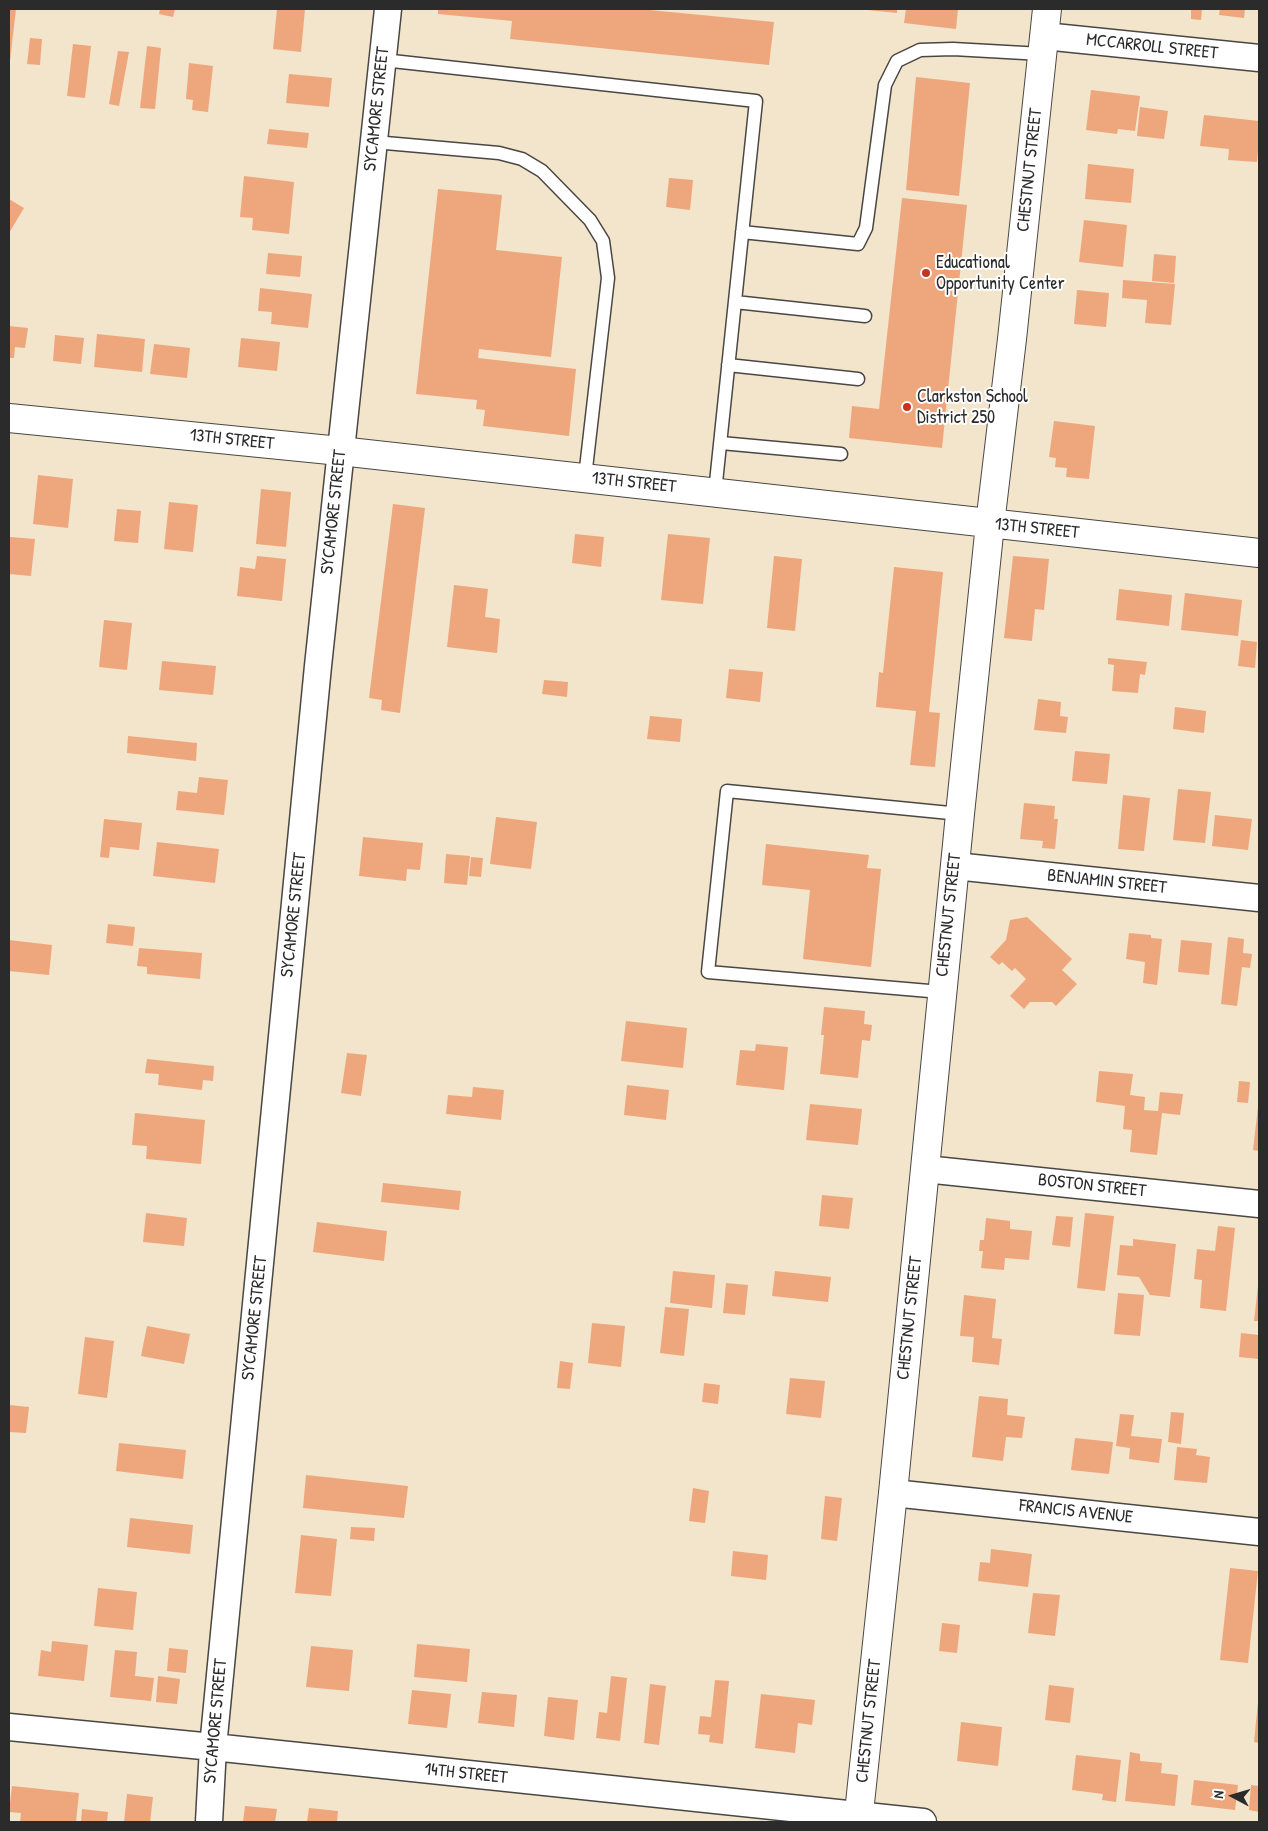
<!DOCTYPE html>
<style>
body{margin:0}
#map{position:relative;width:1268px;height:1831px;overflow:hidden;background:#f2e5cb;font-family:"Patrick Hand",sans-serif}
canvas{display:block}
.frame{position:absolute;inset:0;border:10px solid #2b2b2b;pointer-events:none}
.north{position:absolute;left:1208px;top:1771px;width:50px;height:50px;-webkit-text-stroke:4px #fff;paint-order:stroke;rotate:276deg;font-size:14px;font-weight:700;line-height:20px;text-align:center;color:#2b2b2b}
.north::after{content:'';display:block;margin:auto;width:18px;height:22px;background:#2b2b2b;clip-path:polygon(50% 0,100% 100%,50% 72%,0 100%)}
</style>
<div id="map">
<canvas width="1268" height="1831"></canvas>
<div class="frame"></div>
<div class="north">N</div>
</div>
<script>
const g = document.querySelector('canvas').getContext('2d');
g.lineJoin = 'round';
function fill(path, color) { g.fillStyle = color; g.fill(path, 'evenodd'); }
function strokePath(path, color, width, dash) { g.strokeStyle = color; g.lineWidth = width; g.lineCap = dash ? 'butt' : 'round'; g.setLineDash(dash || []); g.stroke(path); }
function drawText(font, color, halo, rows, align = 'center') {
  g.font = font + ' "Patrick Hand",sans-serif'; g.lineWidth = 4; g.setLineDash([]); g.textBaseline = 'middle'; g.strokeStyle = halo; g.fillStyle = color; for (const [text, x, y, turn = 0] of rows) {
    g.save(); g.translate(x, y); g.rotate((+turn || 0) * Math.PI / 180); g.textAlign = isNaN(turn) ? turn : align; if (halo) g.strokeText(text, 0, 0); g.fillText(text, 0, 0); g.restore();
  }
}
const building = new Path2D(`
 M9,9H16L10,61H9Z
 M160,9H175L173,17L159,14Z
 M277,9H305L301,52L273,49Z
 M438,9H639L774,22L769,65L510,39L512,21L438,14Z
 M867,9H897V13L867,10Z
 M906,9H958L956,29L904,23Z
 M1191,9H1202L1201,20L1191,19Z
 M1220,9H1245L1244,18L1219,15Z
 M30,38L42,39L40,65L27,64Z
 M73,44L91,46L85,98L67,96Z
 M147,46L161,48L155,109L140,108Z
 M118,51L129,52L119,106L109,104Z
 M189,63L213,66L208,112L192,110L193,100L186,99Z
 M289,74L332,78L329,107L286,103Z
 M916,77L970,83L959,196L906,190Z
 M1091,90L1140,96L1135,131L1118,129L1117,134L1086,130Z
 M1140,107L1168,111L1164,139L1137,136Z
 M1204,115L1259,121V151H1258L1257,162L1228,160L1229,149L1200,146Z
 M269,129L309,133L307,148L267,144Z
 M1088,164L1134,169L1131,203L1085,199Z
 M244,176L294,182L289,234L252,230L253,218L240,217Z
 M669,178L693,180L690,210L666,207Z
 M438,189L502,195L496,250L562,257L551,357L479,349L478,358L576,369L569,436L483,426L485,410L476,409L477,400L416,394Z
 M902,198L967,205L942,448L849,438L852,406L879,409Z
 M9,199L24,208L9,233Z
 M1084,220L1127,225L1123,267L1079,262Z
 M268,253L302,256L300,277L266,274Z
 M1154,254L1176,256L1174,283L1152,281Z
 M1123,280L1175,284L1171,325L1145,323L1147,300L1122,298Z
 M260,288L312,294L308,328L271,324L272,312L258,311Z
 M1077,290L1109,293L1106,327L1074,324Z
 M9,326L28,328L25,348L15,347L14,358H9Z
 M97,334L145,339L142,372L94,367Z
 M55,335L84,338L81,364L53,361Z
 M241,338L280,342L277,371L238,367Z
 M154,344L190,348L187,378L150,374Z
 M1054,421L1095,426L1089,479L1066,477L1067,468L1055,467L1056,458L1049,457Z
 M38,475L73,479L68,528L33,524Z
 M261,489L291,492L286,547L256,544Z
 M169,502L198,505L193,552L164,549Z
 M393,504L425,508L400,713L381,710L382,700L369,698Z
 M117,509L141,511L138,543L114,541Z
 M575,534L604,537L601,567L572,563Z
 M668,534L710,538L703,604L661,600Z
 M10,537L35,539L31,576L9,574Z
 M257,556L286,559L282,601L237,596L240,567L255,569Z
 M774,556L802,559L795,631L767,628Z
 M1013,556L1049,559L1044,610L1035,609L1032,641L1004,638Z
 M894,567L943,572L929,712L940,713L935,767L910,765L916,711L876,707L879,672L883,673Z
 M454,585L488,589L485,617L500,619L497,653L447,647Z
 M1119,589L1172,595L1169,626L1116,620Z
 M1185,593L1242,600L1238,636L1181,630Z
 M104,620L132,623L127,670L99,667Z
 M1241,640L1257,642L1255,668L1238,666Z
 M1108,658L1147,662L1145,675L1140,674L1138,693L1112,691L1114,665L1108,664Z
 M162,661L216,666L213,695L159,690Z
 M729,669L763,672L760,702L726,698Z
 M544,680L568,682L567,697L542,694Z
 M1038,699L1061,702L1060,716L1068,717L1066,733L1034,730Z
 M1175,707L1206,711L1204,733L1173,729Z
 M650,716L682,719L680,742L647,739Z
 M128,736L197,743L196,761L127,753Z
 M1075,751L1110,754L1107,784L1072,781Z
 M199,777L228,780L224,815L176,810L178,791L197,793Z
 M1178,789L1211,792L1205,843L1173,840Z
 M1123,795L1150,798L1144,851L1118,849Z
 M1024,803L1055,806L1054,819H1058L1055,849L1042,848L1043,841L1020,839Z
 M1215,815L1252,819L1248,850L1212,846Z
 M496,817L537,822L531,869L490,864Z
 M104,819L142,823L139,850L110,847L109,858L100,857Z
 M363,837L423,843L420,870L407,869L406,881L359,876Z
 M157,842L219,849L215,883L153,876Z
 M766,844L869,855L867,868L881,869L871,967L803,959L810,890L762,885Z
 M446,854L470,856L467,885L444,883Z
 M471,857L483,858L481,877L469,876Z
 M1027,917L1072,959L1062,970L1077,984L1056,1006L1052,1002H1030L1024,1009L1010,996L1026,979L1015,968L1012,971L1002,962L999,965L990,957L1006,940L1010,920Z
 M108,924L135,927L133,946L106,943Z
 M1129,933L1151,935V938L1162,939L1157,985L1143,983L1145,962L1126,959Z
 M1228,937L1244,939L1243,953L1252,954L1250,968L1242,967L1237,1006L1221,1004Z
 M9,940L52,945L49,975L9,971Z
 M1181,940L1212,943L1209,975L1178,972Z
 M139,948L202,953L200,979L147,974V967L137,966Z
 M824,1007L865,1011L864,1024L872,1025L870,1041L862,1040L858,1078L820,1074L824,1035H821Z
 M626,1021L687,1028L683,1068L621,1061Z
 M756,1044L788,1047L784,1090L736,1085L740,1050L755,1051Z
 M347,1053L367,1055L361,1096L341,1093Z
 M147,1059L214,1066L213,1081L203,1080L202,1090L158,1085L159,1074L145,1073Z
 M1099,1071L1133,1074L1130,1095L1145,1097L1144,1110L1158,1111L1160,1092L1183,1094L1180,1115L1162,1113L1157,1155L1130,1152L1132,1130L1123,1129L1125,1106L1096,1102Z
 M1239,1081L1250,1082L1248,1103L1237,1102Z
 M627,1085L669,1090L666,1120L624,1115Z
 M473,1087L504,1090L501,1120L446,1114L448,1095L472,1097Z
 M810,1104L862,1109L858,1145L806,1140Z
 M1258,1107H1259V1151L1253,1150Z
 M135,1113L205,1120L201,1164L146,1159L147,1146L132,1145Z
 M383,1183L461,1191L459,1210L381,1202Z
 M822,1195L853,1198L849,1229L819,1226Z
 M146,1213L187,1218L184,1246L143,1242Z
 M1085,1213L1114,1216L1105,1291L1077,1288Z
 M1056,1216L1073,1217L1070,1247L1052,1245Z
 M986,1218L1010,1221V1229L1032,1231L1029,1260L1005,1258L1004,1270L981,1268L983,1251H979L980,1240H984Z
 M317,1222L387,1231L384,1261L313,1252Z
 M1218,1226L1235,1228L1226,1311L1200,1308L1202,1280L1194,1279L1197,1249L1215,1251Z
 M1133,1239L1176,1244L1170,1297L1150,1295L1139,1277L1117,1275L1120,1245L1133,1246Z
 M673,1271L715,1275L712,1308L670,1303Z
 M775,1271L831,1277L828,1302L772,1296Z
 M726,1283L748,1285L745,1315L723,1313Z
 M1258,1286H1259V1321H1254Z
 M1118,1293L1144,1295L1140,1336L1114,1334Z
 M964,1295L996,1299L992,1338L1002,1339L999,1365L972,1362L974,1337L960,1336Z
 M665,1307L689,1309L684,1356L660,1353Z
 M592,1323L625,1326L621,1367L588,1363Z
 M147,1326L190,1334L184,1364L141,1356Z
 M1241,1333L1259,1335V1359L1239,1357Z
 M85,1337L114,1341L107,1398L78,1394Z
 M560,1361L573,1363L570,1389L557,1388Z
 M790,1378L825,1381L821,1418L786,1414Z
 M704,1383L720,1385L718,1404L702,1402Z
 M979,1396L1008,1399L1007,1415L1025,1417L1022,1438L1006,1437L1003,1461L972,1457Z
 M9,1405L29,1407L26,1433L9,1432Z
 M1171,1412L1184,1413L1181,1444L1168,1442Z
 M1120,1414L1134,1415L1131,1436L1162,1439L1159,1463L1129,1459L1130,1448L1116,1446Z
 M1075,1438L1113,1442L1109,1474L1071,1470Z
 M119,1443L186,1450L183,1479L116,1471Z
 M1177,1447L1197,1449L1196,1455L1210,1457L1207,1483L1174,1480Z
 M306,1475L408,1486L404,1518L303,1508Z
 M693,1488L709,1491L705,1523L689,1521Z
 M825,1496L842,1498L837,1541L821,1539Z
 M130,1518L193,1525L190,1554L127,1547Z
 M351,1527L375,1528L374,1541L350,1539Z
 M301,1535L337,1539L331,1596L295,1593Z
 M991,1549L1032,1554L1028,1587L978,1581L980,1562L990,1563Z
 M733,1551L768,1555L766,1580L731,1576Z
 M1230,1568L1258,1571L1248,1663L1220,1660Z
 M98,1588L137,1592L133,1630L94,1626Z
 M1033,1593L1060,1595L1055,1636L1028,1633Z
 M942,1623L960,1625L957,1653L939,1651Z
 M52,1641L88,1645L84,1681L38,1676L41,1650L51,1652Z
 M417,1644L470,1649L467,1682L414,1677Z
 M311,1646L353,1650L349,1691L306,1687Z
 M169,1648L188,1650L186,1673L167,1671Z
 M115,1650L137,1652L135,1676L154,1678L151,1701L110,1697Z
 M158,1676L180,1679L177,1704L156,1702Z
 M611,1676L627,1678L620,1741L596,1738L599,1712L607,1713Z
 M715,1680L729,1681L723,1744L709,1742L710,1735L698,1734L700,1716L711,1717Z
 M650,1684L666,1686L659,1745L644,1743Z
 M1049,1685L1074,1688L1070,1723L1045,1720Z
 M412,1690L451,1694L447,1728L408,1724Z
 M482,1692L517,1695L514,1727L478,1723Z
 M761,1694L815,1700L812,1725L798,1723L795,1753L755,1748Z
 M548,1697L578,1700L574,1740L544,1736Z
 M1258,1702H1259V1743L1254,1742Z
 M961,1722L1002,1727L998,1766L957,1761Z
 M1130,1752L1140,1754V1761L1162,1763L1161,1773L1178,1775L1175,1806L1125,1801Z
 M1076,1755L1121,1760L1116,1802L1102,1800L1103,1794L1072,1790Z
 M1194,1780L1238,1785L1235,1810L1191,1805Z
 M1251,1785L1259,1786V1812L1249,1810Z
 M12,1786L79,1793L76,1822H20L21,1813L9,1812Z
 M127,1794L153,1797L150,1822H124Z
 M245,1806L277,1809L275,1822H243Z
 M309,1808L338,1811L337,1822H307Z
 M82,1809L108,1812L107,1822H81Z`);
const lane = new Path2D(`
 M383,60L756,101L715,492
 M374,142L499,153L522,159L542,171L590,220L603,241L608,278L585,477
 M742,232L858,244L866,228L885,85L897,61L920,50L953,49L1042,54
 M735,302L865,316
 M728,365L858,379
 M721,443L841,454
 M941,992L708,972L727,791L960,814`);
const street = new Path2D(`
 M1044,36L1259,58
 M955,866L1259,898
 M925,1169L1259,1204
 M893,1493L1259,1532
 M9,1727L213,1747L923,1822
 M209,1822L213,1747L318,666L388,9`);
const secondary = new Path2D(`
 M9,418L340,451L1259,553
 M858,1822L893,1493L960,814L990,524L1012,339L1047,9`);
const markers = [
 [926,273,5,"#c8321e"],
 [907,407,5,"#c8321e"]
];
const streetNames = [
 ["MCCARROLL STREET",1152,47,6],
 ["SYCAMORE STREET",377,109,-84],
 ["CHESTNUT STREET",1030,170,-84],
 ["13TH STREET",232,440,6],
 ["13TH STREET",634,483,6],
 ["SYCAMORE STREET",334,512,-84],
 ["13TH STREET",1037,529,6],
 ["BENJAMIN STREET",1107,882,6],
 ["SYCAMORE STREET",294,915,-84],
 ["CHESTNUT STREET",949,915,-84],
 ["BOSTON STREET",1092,1186,6],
 ["SYCAMORE STREET",255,1318,-84],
 ["CHESTNUT STREET",910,1318,-84],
 ["FRANCIS AVENUE",1076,1512,6],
 ["SYCAMORE STREET",216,1721,-85],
 ["CHESTNUT STREET",869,1721,-84],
 ["14TH STREET",466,1774,6]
];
const poiNames = [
 ["Educational",936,263],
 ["Opportunity Center",936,284],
 ["Clarkston School",917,397],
 ["District 250",917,418]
];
fill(building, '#eea67d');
strokePath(lane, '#494743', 15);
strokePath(street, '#494743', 29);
strokePath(secondary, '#494743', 30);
strokePath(lane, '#fff', 12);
strokePath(street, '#fff', 26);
strokePath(secondary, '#fff', 28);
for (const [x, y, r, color] of markers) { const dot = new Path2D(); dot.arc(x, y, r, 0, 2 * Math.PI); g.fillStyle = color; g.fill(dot); strokePath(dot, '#fff', 2); }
drawText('18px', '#2b2b2b', '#fff', streetNames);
drawText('18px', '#2b2b2b', '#fff', poiNames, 'left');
</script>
